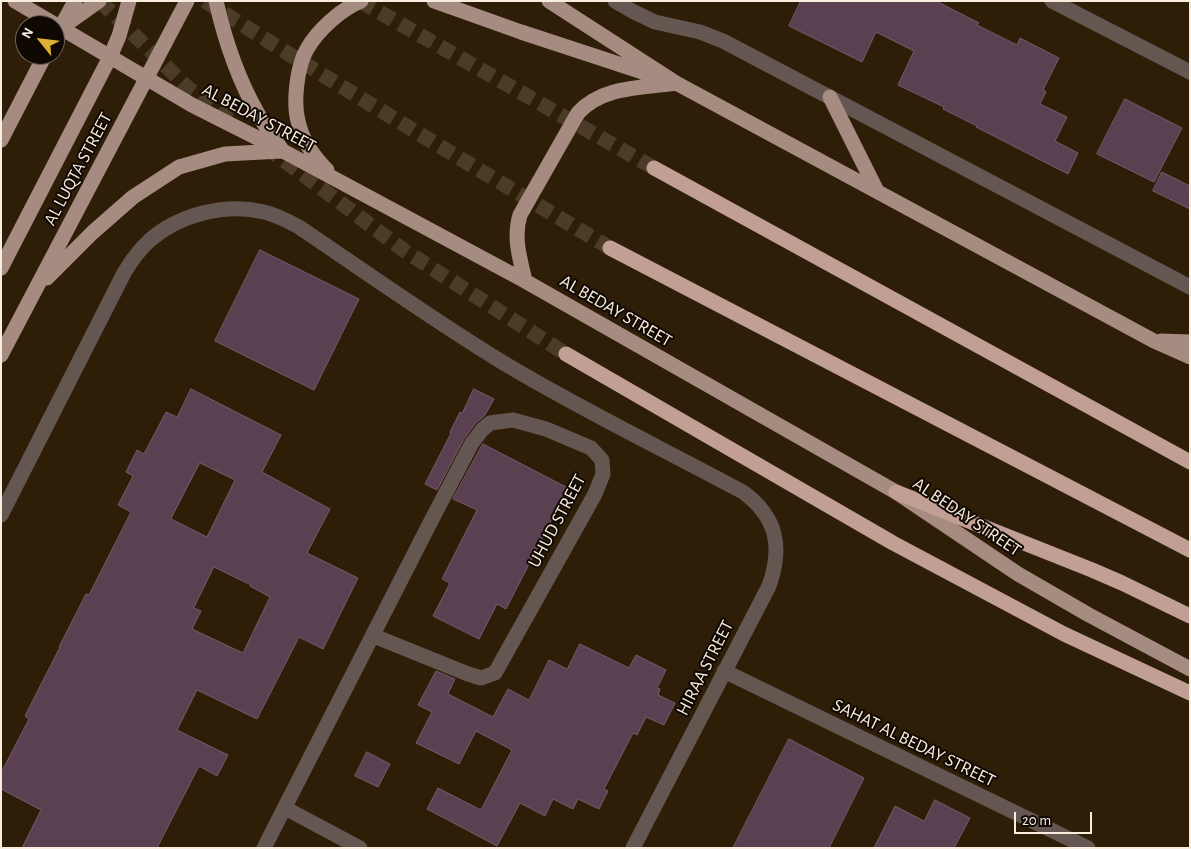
<!DOCTYPE html>
<style>
body{margin:0}
#map{position:relative;width:1191px;height:849px;overflow:hidden;background:#2e1d07;font-family:"Alegreya Sans",sans-serif}
canvas{display:block}
.frame{position:absolute;inset:0;border:2px solid #f8eddf;pointer-events:none}
.north{position:absolute;left:15px;top:15px;width:50px;height:50px;box-sizing:border-box;background:#100903;border:1px solid #6d645b;border-radius:50%;rotate:299deg;font-size:14px;font-weight:700;line-height:20px;text-align:center;color:#f8eddf}
.north::after{content:'';display:block;margin:auto;width:18px;height:22px;background:#dfb034;clip-path:polygon(50% 0,100% 100%,50% 72%,0 100%)}
.scale{position:absolute;left:1014px;top:812px;width:78px;height:22px;box-sizing:border-box;border:2px solid #f8eddf;border-top:0;padding-left:6px;font-size:15px;line-height:18px;white-space:nowrap;color:#f8eddf;-webkit-text-stroke:4px #100903;paint-order:stroke}
</style>
<div id="map">
<canvas width="1191" height="849"></canvas>
<div class="frame"></div>
<div class="north">N</div>
<div class="scale">20 m</div>
</div>
<script>
const g = document.querySelector('canvas').getContext('2d');
g.lineJoin = 'round';
function fill(path, color) { g.fillStyle = color; g.fill(path, 'evenodd'); }
function strokePath(path, color, width, dash) { g.strokeStyle = color; g.lineWidth = width; g.lineCap = dash ? 'butt' : 'round'; g.setLineDash(dash || []); g.stroke(path); }
function drawText(font, color, halo, rows, align = 'center') {
  g.font = font + ' "Alegreya Sans",sans-serif'; g.lineWidth = 4; g.setLineDash([]); g.textBaseline = 'middle'; g.strokeStyle = halo; g.fillStyle = color; for (const [text, x, y, turn = 0] of rows) {
    g.save(); g.translate(x, y); g.rotate((+turn || 0) * Math.PI / 180); g.textAlign = isNaN(turn) ? turn : align; if (halo) g.strokeText(text, 0, 0); g.fillText(text, 0, 0); g.restore();
  }
}
const building = new Path2D(`
 M801,1H936L979,23L977,25L1017,45L1020,38L1059,58L1043,90L1046,92L1040,104L1067,117L1055,141L1078,153L1068,174L976,127L977,126L943,109L944,107L898,85L914,51L876,32L862,62L789,26Z
 M1125,99L1182,128L1154,182L1097,154Z
 M1162,172L1190,186V209L1153,191Z
 M260,250L359,299L314,390L215,341Z
 M191,389L281,435L262,472L330,509L307,553L358,578L323,649L299,637L257,719L197,690L177,730L228,755L217,776L199,766L157,848H22L41,810L1,789V773L29,719L25,716L60,647H59L86,594L89,595L131,512L118,505L133,476L126,472L137,450L144,454L166,412L177,417ZM200,463L235,480L207,537L171,519ZM214,567L251,585L250,586L270,597L243,653L192,629L201,611L194,608Z
 M474,389L494,399L485,415L475,424L464,439L437,490L425,484L451,433L450,432L460,412L462,413Z
 M483,444L568,488L506,609L497,604L479,639L433,616L450,583L442,579L477,510L453,499Z
 M580,644L629,668L636,655L666,670L657,688L660,689L658,695L675,703L664,725L646,717L637,735L633,733L604,789L608,791L599,809L578,799L573,809L553,799L545,816L520,803L497,846L427,809L438,788L481,810L512,750L476,731L459,764L416,743L432,712L418,705L436,671L455,679L448,694L493,717L508,689L529,700L549,660L567,669Z
 M789,739L864,778L829,848H733Z
 M367,752L390,764L378,787L355,776Z
 M935,800L970,818L954,848H874L895,806L924,821Z`);
const highwayTunnel = new Path2D(`
 M100,1L189,89L230,120
 M205,1C338,86 474,167 610,248
 M360,1L654,168
 M266,147L405,251L566,354`);
const minor = new Path2D(`
 M615,1L634,12L655,22L700,32L723,41L1190,287
 M1052,1L1190,72
 M1,515L124,273C131,261 139,250 150,240C180,214 225,203 264,212C277,215 288,221 299,227C367,273 433,320 502,362C580,409 663,449 743,492C777,517 783,547 769,586L633,848
 M724,671L1088,848
 M285,808L360,848
 M264,848L431,521L472,443L482,430L490,423L513,420L546,429L591,448L602,460L603,474L595,494L495,673L481,678L468,674L374,636`);
const major = new Path2D(`
 M15,1L192,105L283,151L525,281L896,492L1018,574L1089,615L1190,669
 M216,1C225,41 238,79 258,114C265,126 274,138 282,150
 M434,1L521,32L655,76
 M549,1L676,83L1154,341L1190,357
 M61,28L99,1
 M55,38L75,1
 M830,97L877,191
 M1,140L45,55
 M327,170C314,157 302,140 298,121C293,102 297,66 307,49C318,30 341,9 361,1
 M1,268L110,57L119,36L129,1
 M47,278L92,233L133,197L179,167L225,154L281,151
 M525,281C520,258 513,238 520,215L578,113C602,86 642,88 676,83
 M1161,341L1190,342
 M1,355L187,1`);
const highway = new Path2D(`
 M654,168L1190,462
 M610,248L1190,550
 M566,354L893,543L1064,634L1190,693
 M896,492L1092,570L1122,583L1190,616`);
const streetNames = [
 ["AL BEDAY STREET",259,118,28],
 ["AL LUQTA STREET",78,169,-62],
 ["AL BEDAY STREET",616,311,30],
 ["AL BEDAY STREET",967,517,34],
 ["UHUD STREET",557,521,-62],
 ["HIRAA STREET",705,668,-63],
 ["SAHAT AL BEDAY STREET",914,743,26]
];
fill(building, '#5a4050');
strokePath(building, '#775b6c', 1);
strokePath(highwayTunnel, '#4c3c27', 15, [15, 8]);
strokePath(minor, '#645651', 15);
strokePath(major, '#a68b81', 15);
strokePath(highway, '#c19f94', 15);
drawText('18px', '#f8eddf', '#100903', streetNames);
</script>
